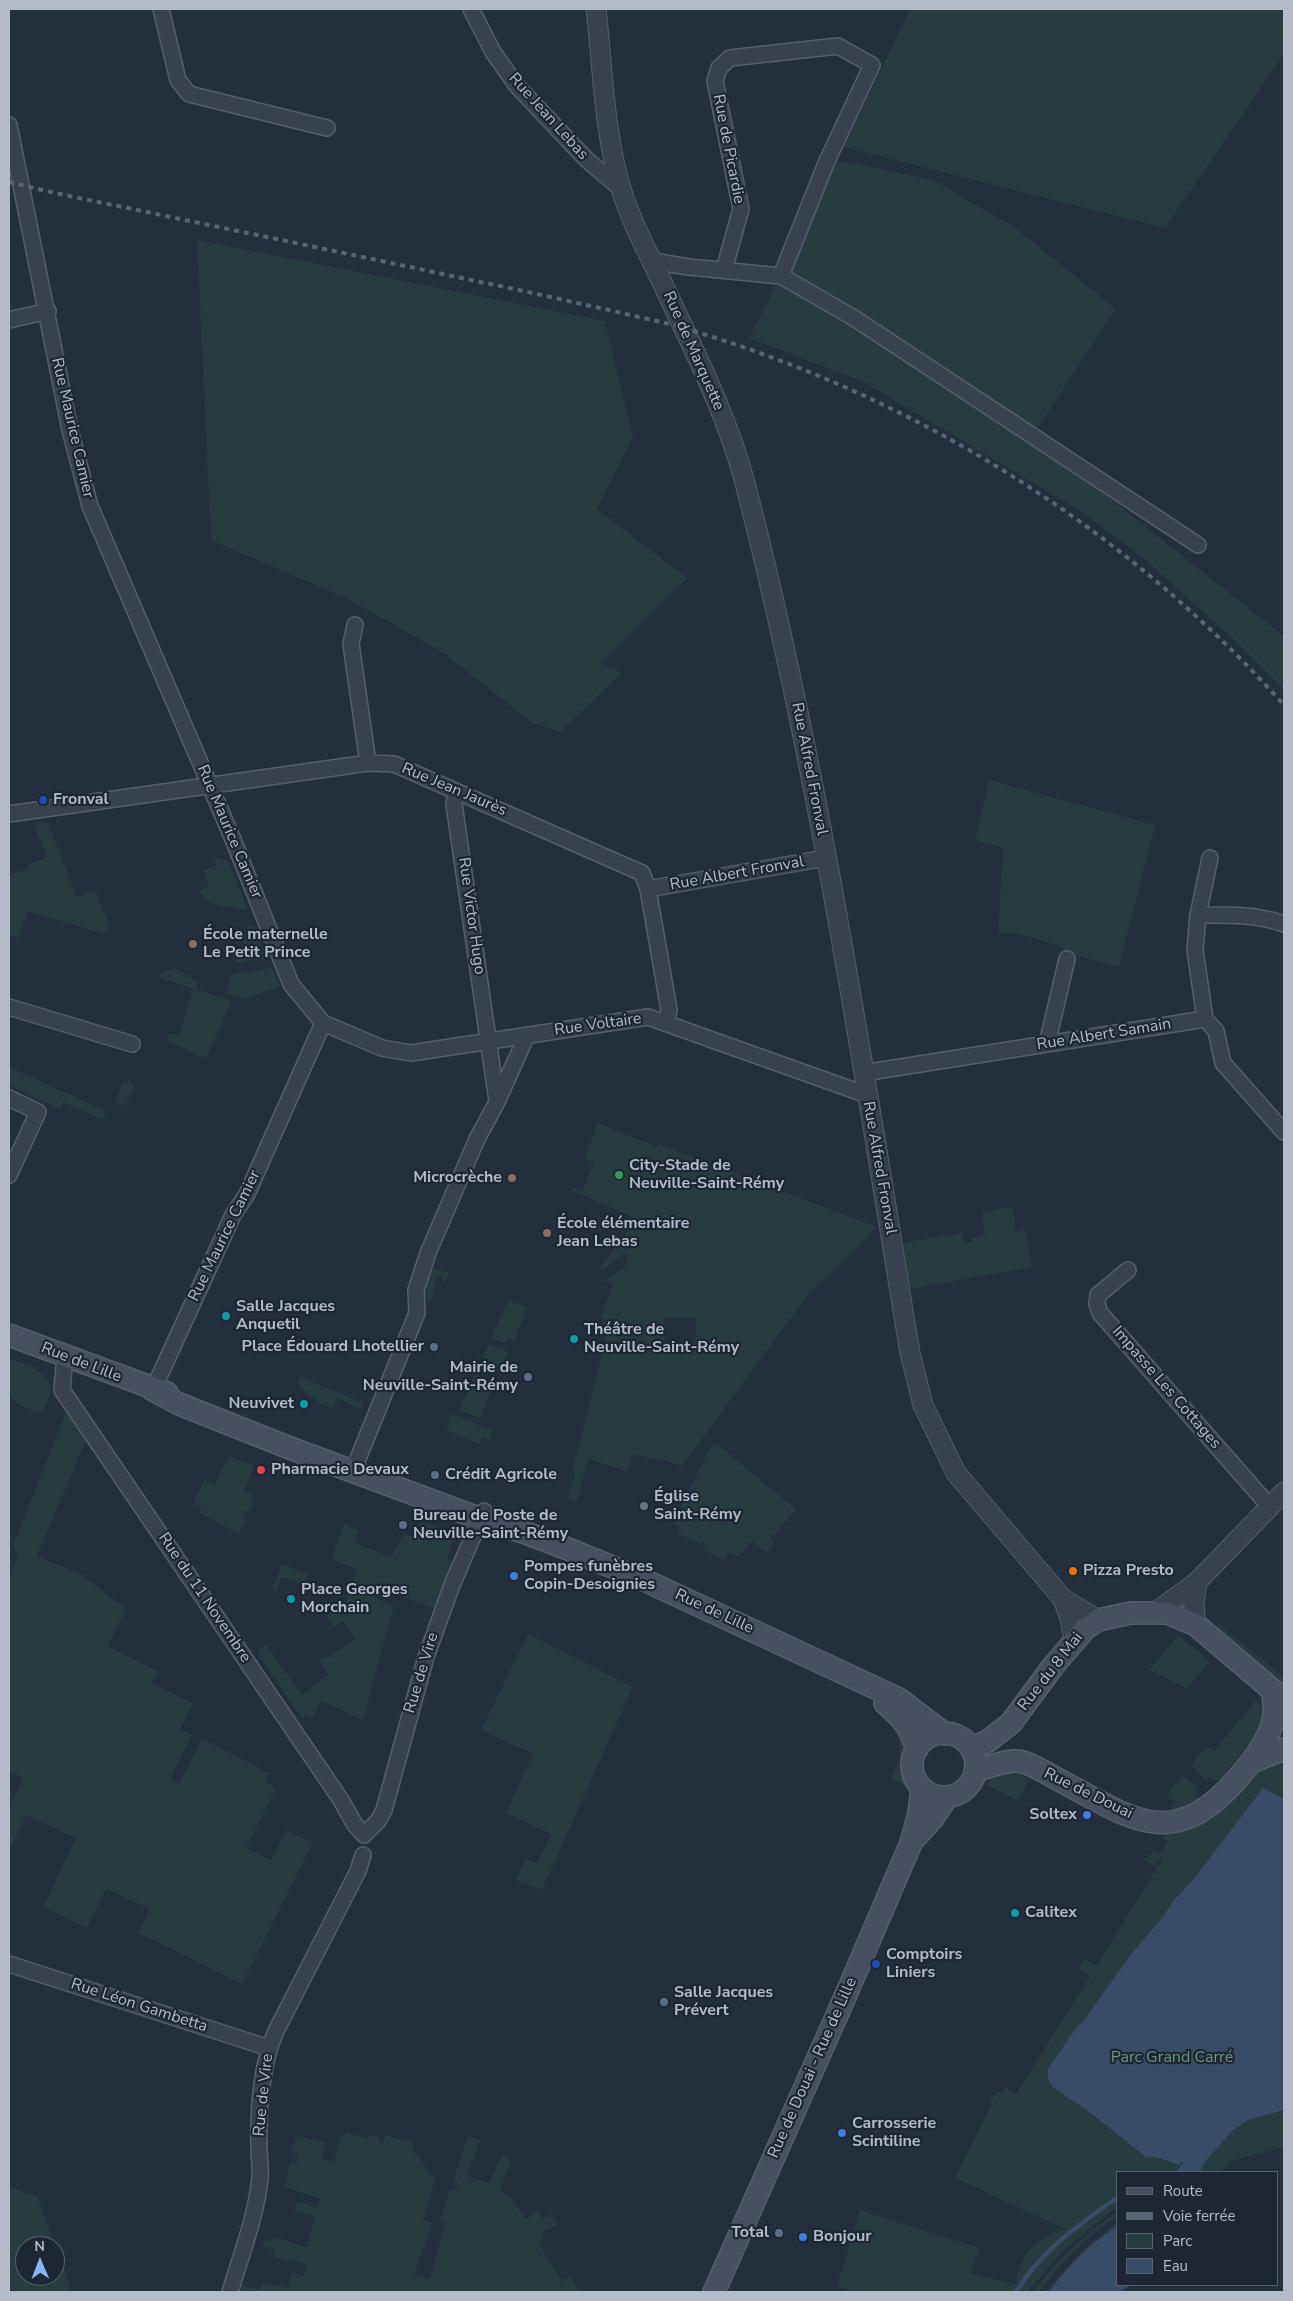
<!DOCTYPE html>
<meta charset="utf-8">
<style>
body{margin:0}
#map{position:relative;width:1293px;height:2301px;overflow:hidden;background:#242f3e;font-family:"Nunito Sans",sans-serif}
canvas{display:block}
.frame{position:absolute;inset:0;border:10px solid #b4bcc9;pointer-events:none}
.legend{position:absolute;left:1116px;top:2171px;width:162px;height:115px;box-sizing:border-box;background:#1d2633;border:1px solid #59626f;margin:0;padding:6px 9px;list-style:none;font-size:15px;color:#b4bcc9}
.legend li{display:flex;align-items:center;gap:10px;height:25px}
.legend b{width:25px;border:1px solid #59626f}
.north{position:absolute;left:15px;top:2236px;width:50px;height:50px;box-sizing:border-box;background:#1d2633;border:1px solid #59626f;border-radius:50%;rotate:359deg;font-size:14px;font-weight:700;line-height:20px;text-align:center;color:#b4bcc9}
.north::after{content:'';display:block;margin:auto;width:18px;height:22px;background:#8ab4f8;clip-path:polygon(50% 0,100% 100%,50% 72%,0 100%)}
</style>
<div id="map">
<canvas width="1293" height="2301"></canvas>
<div class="frame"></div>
<ul class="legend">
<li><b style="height:6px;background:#465061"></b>Route</li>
<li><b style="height:6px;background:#5a6575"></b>Voie ferrée</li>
<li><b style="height:14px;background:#263c3f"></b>Parc</li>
<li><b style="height:14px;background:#394c67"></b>Eau</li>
</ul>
<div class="north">N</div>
</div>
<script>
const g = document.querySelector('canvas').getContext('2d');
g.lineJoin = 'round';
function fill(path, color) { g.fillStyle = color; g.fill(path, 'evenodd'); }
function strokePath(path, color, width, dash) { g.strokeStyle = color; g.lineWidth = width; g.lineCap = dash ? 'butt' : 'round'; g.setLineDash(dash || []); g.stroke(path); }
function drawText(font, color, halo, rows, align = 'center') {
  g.font = font + ' "Nunito Sans",sans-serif'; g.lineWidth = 4.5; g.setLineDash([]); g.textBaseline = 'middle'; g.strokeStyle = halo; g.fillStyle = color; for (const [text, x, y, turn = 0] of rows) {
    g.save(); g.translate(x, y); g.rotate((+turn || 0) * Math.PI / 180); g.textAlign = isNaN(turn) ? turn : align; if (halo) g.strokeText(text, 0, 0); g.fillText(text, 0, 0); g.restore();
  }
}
const green = new Path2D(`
 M910,9H1284V54L1165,228L844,147Z
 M827,161L847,162L933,180L1014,227L1116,309L1032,437L1284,636V690L1232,638L1142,557L1082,512L864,382L749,338L781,276Z
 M197,240L605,321L633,437L597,509L687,578L601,664L622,673L560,732L531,722L444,653L346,598L211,540Z
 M989,780L1155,825L1119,967L1076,955L1054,944L1018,934L998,933L1003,848L975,840Z
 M48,823L76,895L79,897L95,890L108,922L109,927L107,931L102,933L27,911L19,938L9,935V876L30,867L29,864L47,857L34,825Z
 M214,857L228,860L247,907L246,910C228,905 208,910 199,890L209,886L203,871L217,865Z
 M249,925L255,927L267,958L236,963Z
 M175,968L198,982L196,989L232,1001L206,1059L167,1040L170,1033L179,1036L193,989L161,978L160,974Z
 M272,968L280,986L245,999L225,994L232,974Z
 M9,1067L106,1111L103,1120L63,1102L60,1109L9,1085Z
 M129,1081L134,1087L125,1106L115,1101L124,1082L127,1083Z
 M598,1123L657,1147L658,1144L877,1227L807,1296L682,1466L659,1459L633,1455L627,1471L588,1459L577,1502L567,1498L575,1475L573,1469L607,1334L602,1332L603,1327L601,1315L613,1284L605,1281L625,1267L628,1255L624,1253L603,1270L600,1268L625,1235L633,1217L571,1190L572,1187L582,1192L594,1163L584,1159ZM664,1318H696L695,1345L664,1344Z
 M1011,1207L1014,1213L1015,1232L1025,1230L1032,1267L910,1289L902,1243L961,1233L963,1243L972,1242V1238L985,1236L982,1212Z
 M433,1268L449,1273L444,1284L442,1276L435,1277L436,1284L431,1302L426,1299L427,1280Z
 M508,1300L528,1307L514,1341L507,1338L505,1344L491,1338Z
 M489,1344L508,1352L500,1372L480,1363Z
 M9,1358L34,1367L36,1371C44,1373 50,1383 52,1391L42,1414L19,1405L9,1396Z
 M475,1374L495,1383L480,1418L459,1410Z
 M300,1377L364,1403L361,1410L339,1398L333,1409L321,1404L298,1385Z
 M66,1412L71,1414L87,1438L37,1556L81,1574L126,1609L108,1646L158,1671L152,1683L193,1704L180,1729L192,1735L170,1779L180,1783L202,1739L269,1773L265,1782L276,1788L246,1848L271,1860L286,1830L313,1843L242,1984L138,1933L150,1909L106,1889L87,1928L43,1907L76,1838L26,1815L12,1845L9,1844V1808L23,1778L9,1771V1580L18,1556L13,1545Z
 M450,1413L492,1431L489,1440L483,1437L479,1444L447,1430Z
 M717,1444L796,1509L771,1539L775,1543L767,1553L752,1541L738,1557L730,1552L725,1561L702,1549L706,1544L703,1542L701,1544L677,1533L679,1527L675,1524L674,1521L711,1446Z
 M232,1457L254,1466L244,1491L254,1496L251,1501L254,1502L250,1511L247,1510L243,1517L246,1519L238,1534L199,1512L202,1508L193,1503L204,1480L214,1485L228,1458Z
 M420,1521L456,1535L447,1558L455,1562L435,1609L379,1587L374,1598L394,1606L363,1720L321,1701L312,1718L305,1715L303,1720L258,1655L259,1650L266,1645L302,1695L328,1675L319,1661L326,1656L328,1658L355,1639L343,1621L334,1627L322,1610L323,1608L341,1615L358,1570L333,1560L334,1550L344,1524L359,1531L355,1540L356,1543L391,1558L404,1533L413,1537Z
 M282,1564L308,1575L304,1585L282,1577L277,1591L272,1589Z
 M1218,1624L1284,1677V1692L1214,1630Z
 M528,1634L633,1687L542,1890L516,1880L526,1859L537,1863L551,1834L506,1813L533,1754L481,1730Z
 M1178,1635L1210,1661L1187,1689L1149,1670Z
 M1256,1700L1264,1711L1261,1728L1223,1778L1218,1781L1208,1778L1206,1780L1191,1766L1206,1746L1214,1751Z
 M890,1721H894L904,1741L902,1769L906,1786L891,1778C903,1755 903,1743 889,1722Z
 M1284,1761V2147L1230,2161L1221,2172H1117V2207L1066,2248L1027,2292H856L837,2286L860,2210L979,2248L970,2274L1016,2284C1018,2257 1038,2235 1065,2229L955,2178L992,2104L989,2102L998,2091L1001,2093L1005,2087L1016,2094L1090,1976L1079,1968L1085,1959L1097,1965L1163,1858L1161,1857L1155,1866L1144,1860L1154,1851L1159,1854L1168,1841L1163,1838L1164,1834L1264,1764L1268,1769Z
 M1007,1772L1023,1775L1027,1778V1784L1018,1801L986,1785L992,1777Z
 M1183,1775L1199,1788L1196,1790L1197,1799L1186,1807L1169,1810L1176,1802L1166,1796Z
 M346,2132L368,2139L370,2135L379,2137L378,2141L383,2142L385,2135L414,2143L412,2152L418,2154L430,2175L436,2177L423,2220L432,2223L414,2275L430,2279L445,2223L439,2221L450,2190L455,2191L458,2183L453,2181L468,2136L480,2140L467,2176L489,2183L503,2153L512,2166L507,2170L500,2190L510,2197L526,2219L538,2211L543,2219L551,2214L558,2224L548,2230L544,2229L540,2245L562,2282L570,2276L579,2292H237L239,2285L260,2290L262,2282L288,2288L291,2273L304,2276L307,2264L273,2257L274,2250L263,2247L265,2239L273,2241L275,2237L307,2247L315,2217L295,2211L297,2201L318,2208L320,2199L285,2187L290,2163L296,2164L298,2155L291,2152L296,2136L325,2142L322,2158L334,2162L341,2135L345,2136Z
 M9,2187L37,2196L71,2287L69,2292H22L9,2289ZM25,2246H55V2276H25Z
 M1117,2212V2217C1086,2236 1061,2264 1039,2292H1033C1057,2261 1084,2234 1117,2212Z
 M1117,2222V2226L1061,2276L1049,2292H1045L1082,2251Z`);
const water = new Path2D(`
 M1263,1788L1284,1799V2110L1248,2120L1233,2130L1204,2163L1200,2172H1176L1183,2163L1182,2161L1179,2165L1159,2158L1146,2157L1092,2114L1053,2087L1048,2079V2069L1078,2025L1082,2023L1132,1953L1159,1922L1175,1899L1194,1879Z
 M1117,2227V2285H1130L1120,2292H1049C1066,2268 1091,2242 1117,2227Z`);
const stream = new Path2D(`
 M1016,2292C1040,2252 1079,2224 1117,2198`);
const minor = new Path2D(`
 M161,9L178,80L189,94L327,128
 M471,9L493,52L517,86L586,159L621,189
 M9,125L70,430L90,506L232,837L291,984L323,1023L382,1048L411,1053L648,1017L867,1095
 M652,261L689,267L781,276L854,318L1198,545
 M724,270L741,209L715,81L719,68L730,58L838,46L872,65L827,161L781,276
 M9,320L48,311
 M355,625L351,644L368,763
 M456,791L454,804L497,1101
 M9,814L368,763L394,764L642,873L648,889L669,1010L666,1023
 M648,889L826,858
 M1198,915C1228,915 1256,914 1284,924
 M9,1007L132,1044
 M1205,1019L1195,950L1198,915L1210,858
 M1047,1044L1067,959
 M863,1073L1205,1019L1216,1031L1223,1063L1284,1132
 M9,1098L38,1112L9,1175
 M1128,1270L1098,1295L1097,1304L1100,1313L1270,1507
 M65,1356L62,1390L341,1800L355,1825L364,1835L378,1821L384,1810L426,1657L452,1585L484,1511
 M153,1390L233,1215L247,1194L323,1023
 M353,1471L417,1313L416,1290L428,1253L477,1139L497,1102L527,1035
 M9,1964L269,2048
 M230,2292C241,2255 256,2217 260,2178C261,2168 259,2158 259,2147C258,2112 261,2064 276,2031L358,1871L363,1855`);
const tertiary = new Path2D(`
 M596,9C603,69 604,137 623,195C632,224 647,250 660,278C691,345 726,411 745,483C819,769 862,1062 910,1353L923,1405L956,1473L1063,1599L1098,1620
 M1063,1599L1070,1618L1074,1641
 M1156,1612L1197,1582L1284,1492
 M1196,1625L1194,1605L1197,1582`);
const secondary = new Path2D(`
 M9,1335L167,1393
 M153,1390L179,1404L290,1448L481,1519L526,1533L568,1549L642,1579L899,1699L945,1734
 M885,1703C904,1721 908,1722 917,1749
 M912 1765a32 32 0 1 1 64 0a32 32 0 1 1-64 0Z
 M971,1748L988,1741L1011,1723L1054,1665L1085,1629L1098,1620L1131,1613H1167L1196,1625L1284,1700
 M1251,1762L1284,1749
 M975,1771C989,1767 1009,1758 1023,1762C1036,1766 1049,1775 1061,1781C1133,1820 1174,1852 1238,1778C1252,1762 1271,1738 1274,1716C1275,1708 1273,1698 1273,1690
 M915,1838L933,1818L947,1797
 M714,2292L845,1997L911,1843L919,1813L922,1789`);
const rail = new Path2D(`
 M9,182C64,196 120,206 175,218C277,239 378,260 480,282C526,291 572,302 618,312C641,318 665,322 687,329C918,398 1123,526 1284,705`);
const markers = [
 [43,800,5,"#1a4fb4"],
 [193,944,5,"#8d6e63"],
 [619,1175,5,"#2e9e5b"],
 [512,1178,5,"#8d6e63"],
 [547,1233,5,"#8d6e63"],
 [226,1316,5,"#0f9aa8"],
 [574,1339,5,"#0f9aa8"],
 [434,1347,5,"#5c6f8a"],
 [528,1377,5,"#5c6f8a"],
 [304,1404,5,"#0f9aa8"],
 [261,1470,5,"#e0444e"],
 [435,1475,5,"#5c6f8a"],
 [644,1506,5,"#6b7280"],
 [403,1525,5,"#5c6f8a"],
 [1073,1571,5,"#e8710a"],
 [514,1576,5,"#3f7fe0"],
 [291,1599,5,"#0f9aa8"],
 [1087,1815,5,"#3f7fe0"],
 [1015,1913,5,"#0f9aa8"],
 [876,1964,5,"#1a4fb4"],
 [664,2002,5,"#5c6f8a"],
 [842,2133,5,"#3f7fe0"],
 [779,2233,5,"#5c6f8a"],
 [803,2237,5,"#3f7fe0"]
];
const streetNames = [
 ["Rue Jean Lebas",548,117,48],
 ["Rue de Picardie",728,149,79],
 ["Rue de Marquette",693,351,66],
 ["Rue Maurice Camier",72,428,77],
 ["Rue Alfred Fronval",809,769,79],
 ["Rue Jean Jaurès",454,790,23],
 ["Rue Maurice Camier",229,832,67],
 ["Rue Albert Fronval",737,874,-10],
 ["Rue Victor Hugo",471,916,82],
 ["Rue Voltaire",598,1025,-8],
 ["Rue Albert Samain",1104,1035,-9],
 ["Rue Alfred Fronval",879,1168,80],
 ["Rue Maurice Camier",225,1236,-64],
 ["Rue de Lille",81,1363,21],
 ["Impasse Les Cottages",1166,1388,49],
 ["Rue du 11 Novembre",204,1598,56],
 ["Rue de Lille",714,1612,25],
 ["Rue du 8 Mai",1051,1672,-52],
 ["Rue de Vire",422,1673,-73],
 ["Rue de Douai",1088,1794,26],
 ["Rue Léon Gambetta",139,2006,18],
 ["Rue de Douai - Rue de Lille",813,2068,-66],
 ["Rue de Vire",264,2095,-84]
];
const poiNames = [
 ["Fronval",53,800],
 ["École maternelle",203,935],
 ["Le Petit Prince",203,953],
 ["City-Stade de",629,1166],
 ["Neuville-Saint-Rémy",629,1184],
 ["Microcrèche",502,1178,"right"],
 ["École élémentaire",557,1224],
 ["Jean Lebas",557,1242],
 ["Salle Jacques",236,1307],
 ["Anquetil",236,1325],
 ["Théâtre de",584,1330],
 ["Neuville-Saint-Rémy",584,1348],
 ["Place Édouard Lhotellier",424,1347,"right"],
 ["Mairie de",518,1368,"right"],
 ["Neuville-Saint-Rémy",518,1386,"right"],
 ["Neuvivet",294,1404,"right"],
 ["Pharmacie Devaux",271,1470],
 ["Crédit Agricole",445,1475],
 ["Église",654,1497],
 ["Saint-Rémy",654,1515],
 ["Bureau de Poste de",413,1516],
 ["Neuville-Saint-Rémy",413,1534],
 ["Pompes funèbres",524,1567],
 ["Copin-Desoignies",524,1585],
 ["Pizza Presto",1083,1571],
 ["Place Georges",301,1590],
 ["Morchain",301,1608],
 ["Soltex",1077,1815,"right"],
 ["Calitex",1025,1913],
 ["Comptoirs",886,1955],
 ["Liniers",886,1973],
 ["Salle Jacques",674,1993],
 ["Prévert",674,2011],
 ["Carrosserie",852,2124],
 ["Scintiline",852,2142],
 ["Total",769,2233,"right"],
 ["Bonjour",813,2237]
];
const parkNames = [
 ["Parc Grand Carré",1172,2058]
];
fill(green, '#263c3f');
fill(water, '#394c67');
strokePath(stream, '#394c67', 4.5);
strokePath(minor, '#565f6c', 18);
strokePath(tertiary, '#565f6c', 21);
strokePath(secondary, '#565f6c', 24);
strokePath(minor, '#38414e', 15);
strokePath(tertiary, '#38414e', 19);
strokePath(secondary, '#465061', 21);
strokePath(rail, '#5a6575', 4, [5, 5]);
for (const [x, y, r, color] of markers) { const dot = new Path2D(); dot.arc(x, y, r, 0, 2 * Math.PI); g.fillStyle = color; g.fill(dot); strokePath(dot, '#1d2633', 2); }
drawText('16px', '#b4bcc9', '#1d2633', streetNames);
drawText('bold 16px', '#b4bcc9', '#1d2633', poiNames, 'left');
drawText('16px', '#6b9a76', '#1d2633', parkNames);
</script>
